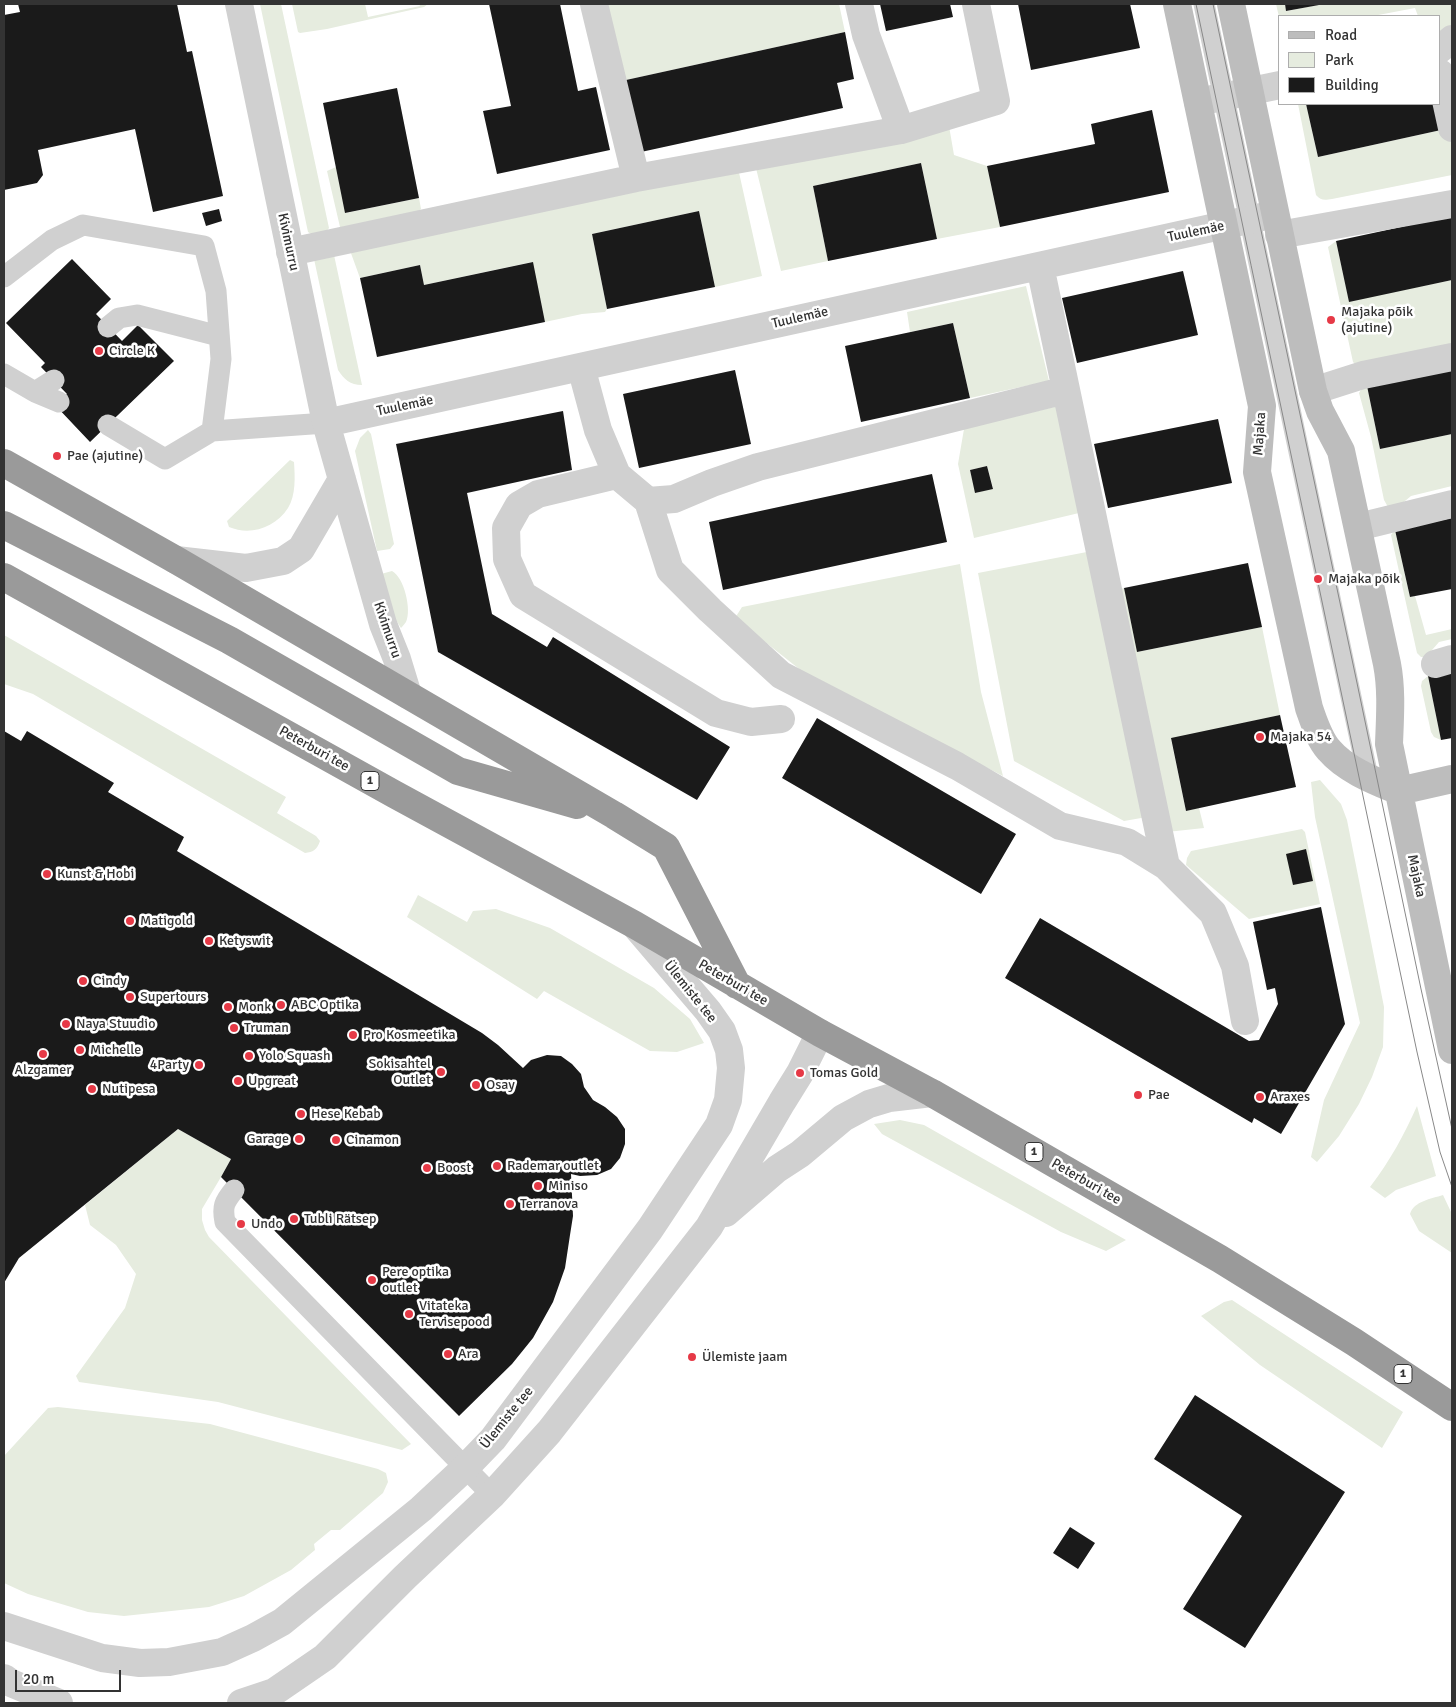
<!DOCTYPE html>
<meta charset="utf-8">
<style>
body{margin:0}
#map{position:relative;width:1456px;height:1707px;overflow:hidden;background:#fff;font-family:Signika,sans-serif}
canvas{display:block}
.frame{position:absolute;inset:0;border:5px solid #333;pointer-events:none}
.legend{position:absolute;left:1278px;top:15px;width:162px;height:90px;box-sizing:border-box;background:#fff;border:1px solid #adadad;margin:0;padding:6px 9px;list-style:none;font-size:15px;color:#333}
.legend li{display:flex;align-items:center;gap:10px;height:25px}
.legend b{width:25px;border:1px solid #adadad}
.scale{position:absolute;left:15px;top:1670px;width:106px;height:22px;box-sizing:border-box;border:2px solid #333;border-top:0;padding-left:6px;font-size:15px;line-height:18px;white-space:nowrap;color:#333;-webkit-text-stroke:4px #fff;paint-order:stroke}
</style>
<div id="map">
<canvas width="1456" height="1707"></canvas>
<div class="frame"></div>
<ul class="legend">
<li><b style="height:6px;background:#bdbdbd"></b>Road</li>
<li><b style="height:14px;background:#e6ecdf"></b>Park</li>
<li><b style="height:14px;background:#1a1a1a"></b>Building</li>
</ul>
<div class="scale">20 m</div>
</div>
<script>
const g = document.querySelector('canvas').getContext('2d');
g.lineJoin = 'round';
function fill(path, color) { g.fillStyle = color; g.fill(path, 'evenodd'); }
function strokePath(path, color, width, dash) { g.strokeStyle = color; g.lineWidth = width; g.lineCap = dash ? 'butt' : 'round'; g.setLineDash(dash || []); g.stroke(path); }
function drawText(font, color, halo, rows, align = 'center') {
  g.font = font + ' Signika,sans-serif'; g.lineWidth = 5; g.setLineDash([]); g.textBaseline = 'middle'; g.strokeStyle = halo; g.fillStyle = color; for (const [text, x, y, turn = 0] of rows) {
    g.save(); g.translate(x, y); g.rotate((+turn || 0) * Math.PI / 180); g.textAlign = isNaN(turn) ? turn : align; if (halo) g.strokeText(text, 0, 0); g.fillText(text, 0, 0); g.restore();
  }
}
const green = new Path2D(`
 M260,4H281L329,228L326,232L311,234L308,232Z
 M292,4H365L368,17L420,6L419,4H428L424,7L327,29L300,33L298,32Z
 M606,4H839L845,32L626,80Z
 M1276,4H1285L1287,11L1322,4H1452V26L1440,33V16H1418L1415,8L1373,16H1280V21Z
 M1440,96L1452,144V175L1332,199C1325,200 1321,201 1316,195L1298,104H1306L1318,157L1441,130Z
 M949,126L954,155L987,166L1000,227L937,239L921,163L813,186L828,261L781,271L755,164Z
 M336,167L346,213L419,198L421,209L418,212L345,229L340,227L327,171Z
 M738,168L762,276L715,287L699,211L592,234L607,309L605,312L582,314L545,322L532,262L424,285L420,265L360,278L348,245Z
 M1336,241L1349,301L1452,280V345L1357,366L1353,362L1328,247Z
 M334,255L362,385C350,385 344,379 338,370L314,259Z
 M1026,286L1049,381L970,398L953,323L910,332L907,312Z
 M1367,386L1380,449L1452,434V486L1411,496L1399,506L1388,507L1384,500L1371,437L1359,393L1362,388Z
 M1058,406L1079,513L974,538L958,464L964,429ZM987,466L993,488L976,493L970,470Z
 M368,430L371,434L394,544L390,549L377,551L355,451L360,438Z
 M290,460L294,462C295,477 296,495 288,508C275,528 250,536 229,527L227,521Z
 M1395,530L1410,597L1415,596L1426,635L1452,629V639L1439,642L1426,657H1421L1417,653L1391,535Z
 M1092,551L1147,817L1124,821L1014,761L978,573Z
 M960,564L981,692L1003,776L808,676L735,618L742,607Z
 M392,571C404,577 412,610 406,622C406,622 402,627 401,628L394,617L381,574Z
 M1124,588L1137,652L1262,627L1280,715L1171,739L1186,811L1199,808L1204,828L1167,832L1114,591Z
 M4,635L286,797L277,813L316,836L320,841C317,850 313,852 305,853L33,694L4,684Z
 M1428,676L1441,740L1434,737L1431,732L1421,686L1422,681Z
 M1320,780L1341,804L1347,820L1384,1007L1383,1047L1372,1077L1359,1104L1339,1136L1317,1162L1311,1157L1324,1100L1360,1023L1315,817L1311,782Z
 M1302,829L1305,832L1320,904L1249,919L1186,865L1187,858L1191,851Z
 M418,895L467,922L473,911L496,909L550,928L654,988L690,1019L704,1043L677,1052L650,1051L544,991L537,999L407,917Z
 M1417,1106L1436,1176L1396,1190L1385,1198L1370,1187C1390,1161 1404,1135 1417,1106Z
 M900,1120L924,1125L1126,1240L1106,1251L1061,1232L882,1134L874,1124Z
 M178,1129L231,1159L221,1177L202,1209V1220L205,1230L209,1237L411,1444L402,1450L218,1402L79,1382L76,1376L125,1308L136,1274L116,1245L90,1225L85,1205Z
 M1443,1195L1452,1214V1253L1419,1231L1410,1214C1414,1201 1431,1199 1443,1195Z
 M1232,1300L1403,1412L1382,1448L1260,1365L1201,1316L1224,1302Z
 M58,1407L210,1424L378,1469L386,1473L388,1482L383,1493L340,1530H331L314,1544L315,1550L291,1570L244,1596L209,1607L124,1616L88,1612L28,1594L4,1583V1456L48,1408Z`);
const building = new Path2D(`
 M18,4H177L187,52L192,51L223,196L153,212L135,129L38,150L43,175L37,183L4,190V15L20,12Z
 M489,4H560L578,91L596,87L610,150L497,174L483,111L511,106Z
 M880,4H950L953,17L886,31Z
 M1018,4H1130L1140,48L1031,70Z
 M1285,4H1319V5L1286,11Z
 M845,32L854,79L837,83L843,108L641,152L626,80Z
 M397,88L419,198L345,213L323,103Z
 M1306,104H1436L1441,130L1318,157Z
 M1152,110L1169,192L1000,227L987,166L1095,144L1091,124Z
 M921,163L937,239L828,261L813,186Z
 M219,209L222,221L206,226L202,213Z
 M699,211L715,287L607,309L592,234Z
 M1452,216V280L1349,302L1336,241Z
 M72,259L111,299L96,314L122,341L138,325L174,361L90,442L55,405L67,394L41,367L45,363L6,323Z
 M533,262L545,322L377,357L360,278L420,265L424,285Z
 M1183,271L1198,335L1077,363L1062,298Z
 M953,323L970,398L861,422L845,346Z
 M1452,368V434L1380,449L1367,386Z
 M735,370L751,444L639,468L623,394Z
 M563,411L572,470L467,493L492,614L547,647L553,637L730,747L697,800L438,652L396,444Z
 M1218,419L1232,483L1108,508L1094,444Z
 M987,466L993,489L975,493L970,470Z
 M932,474L947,542L723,590L709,522Z
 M1452,518V589L1410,597L1395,530Z
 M1248,563L1262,627L1137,652L1124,588Z
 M1452,672V738L1441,740L1428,676Z
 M1280,715L1296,787L1186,811L1171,738Z
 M817,718L1016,834L981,894L782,778Z
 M4,731L21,741L27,731L114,783L108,792L184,837L177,851L482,1033L498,1045L523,1068L531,1060L547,1055L561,1056L572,1064L581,1074L584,1087L593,1100L605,1107L617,1117L625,1129V1144L620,1158L611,1169L597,1175L580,1176L571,1174L573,1216L570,1235L565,1268L553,1302L533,1338L512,1364L459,1416L221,1177L231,1159L178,1129L19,1258L4,1283Z
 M1306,849L1313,881L1293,885L1286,854Z
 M1321,907L1345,1024L1281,1134L1254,1118L1252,1123L1005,978L1040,918L1249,1041L1259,1040L1278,1004L1275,988L1267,990L1253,922Z
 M1195,1395L1345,1492L1245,1648L1183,1609L1242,1516L1154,1459Z
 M1070,1527L1095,1543L1078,1569L1053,1553Z`);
const lane = new Path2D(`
 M1204,4L1368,777
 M4,277L52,240L83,225L204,246L216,291L221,359L212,431
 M108,327L119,318L137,315L219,336
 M4,374L35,392L54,380
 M35,392L59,402
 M108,425L165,459L212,431L326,423
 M234,1190C224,1202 222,1207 225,1222L492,1495`);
const street = new Path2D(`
 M239,4L326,423L383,624L397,659L408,695
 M594,4L636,178
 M859,4L866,35L901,130
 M1440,49L1452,39
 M1440,73L1452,128
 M1198,102L1280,85
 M1279,235L1452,204
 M290,252L636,178L901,130L996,101L976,4
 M1040,266L1166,866L1213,913L1235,966L1245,1021
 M581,367L598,430L617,475L648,501L670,570L710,610L781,675L957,766L1060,826L1127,842L1166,866
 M1313,391L1363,375L1452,357
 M326,423L1275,214
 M617,475L538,494L519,505L506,528L507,559L523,595L716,713L751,722L781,719
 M648,501L674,499L712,483L758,467L1066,390
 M1358,527L1452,504
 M176,560L246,568L283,561L301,549L342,479
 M1435,664L1452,659
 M726,1213L777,1169L800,1154L843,1118L869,1104L889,1098L932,1093
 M4,1626L102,1658L140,1663L169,1662L222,1652L253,1638L282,1622L421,1509L465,1468L493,1439L650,1229L719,1125L728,1100L731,1068L729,1050L722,1031L708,1011L638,929
 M4,1678L11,1683L59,1703
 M241,1703L274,1692L325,1657L405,1577L492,1495L549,1432L709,1227L782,1102L800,1073L820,1033`);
const secondary = new Path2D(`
 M1177,4L1262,406L1257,472L1309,708C1314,722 1319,739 1329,750C1346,770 1375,781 1399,791
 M1231,4L1313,391L1320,411L1341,451L1387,664C1392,690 1390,717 1389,744L1452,1050
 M1399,791L1452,779`);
const highway = new Path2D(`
 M4,463L176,560L614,815L666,847L737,985
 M4,525L229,640L458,771L577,805
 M4,577L394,794L635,925L820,1033L932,1093L1220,1259L1354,1342L1452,1407`);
const tram = new Path2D(`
 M1196,4L1417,1052L1440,1152L1452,1187
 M1213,4L1357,683L1421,989L1452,1129`);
const markers = [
 [1331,320,5,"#e63946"],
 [99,351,5,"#e63946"],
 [57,456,5,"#e63946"],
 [1318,579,5,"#e63946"],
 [1260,737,5,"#e63946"],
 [47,874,5,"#e63946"],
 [130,921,5,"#e63946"],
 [209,941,5,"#e63946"],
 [83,981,5,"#e63946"],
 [130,997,5,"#e63946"],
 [281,1005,5,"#e63946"],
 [228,1007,5,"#e63946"],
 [66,1024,5,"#e63946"],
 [234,1028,5,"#e63946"],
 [353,1035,5,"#e63946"],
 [80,1050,5,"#e63946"],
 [43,1054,5,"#e63946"],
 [249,1056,5,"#e63946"],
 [199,1065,5,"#e63946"],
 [441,1072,5,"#e63946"],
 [800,1073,5,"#e63946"],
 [238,1081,5,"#e63946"],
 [476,1085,5,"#e63946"],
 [92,1089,5,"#e63946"],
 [1138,1095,5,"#e63946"],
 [1260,1097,5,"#e63946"],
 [301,1114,5,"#e63946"],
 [299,1139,5,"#e63946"],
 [336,1140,5,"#e63946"],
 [497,1166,5,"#e63946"],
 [427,1168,5,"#e63946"],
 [538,1186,5,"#e63946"],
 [510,1204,5,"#e63946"],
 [294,1219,5,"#e63946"],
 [241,1224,5,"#e63946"],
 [372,1280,5,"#e63946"],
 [409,1314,5,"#e63946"],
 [448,1354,5,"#e63946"],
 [692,1357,5,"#e63946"]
];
const shields = [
 [370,781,18],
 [1034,1152,18],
 [1403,1374,18]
];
const shieldNames = [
 ["1",370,781],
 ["1",1034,1152],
 ["1",1403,1374]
];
const streetNames = [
 ["Tuulemäe",1196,232,-12],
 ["Kivimurru",288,242,78],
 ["Tuulemäe",800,318,-13],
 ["Tuulemäe",405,406,-12],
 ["Majaka",1260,434,-86],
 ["Kivimurru",387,630,71],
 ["Peterburi tee",314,749,29],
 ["Majaka",1416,876,78],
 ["Peterburi tee",733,983,30],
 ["Ülemiste tee",690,992,51],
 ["Peterburi tee",1086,1182,30],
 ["Ülemiste tee",507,1418,-51]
];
const poiNames = [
 ["Majaka põik",1341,312],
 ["(ajutine)",1341,328],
 ["Circle K",109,351],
 ["Pae (ajutine)",67,456],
 ["Majaka põik",1328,579],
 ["Majaka 54",1270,737],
 ["Kunst & Hobi",57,874],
 ["Matigold",140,921],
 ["Ketyswit",219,941],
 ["Cindy",93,981],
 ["Supertours",140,997],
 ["ABC Optika",291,1005],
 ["Monk",238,1007],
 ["Naya Stuudio",76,1024],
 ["Truman",244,1028],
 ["Pro Kosmeetika",363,1035],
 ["Michelle",90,1050],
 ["Yolo Squash",259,1056],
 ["Sokisahtel",431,1064,"right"],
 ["Outlet",431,1080,"right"],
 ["4Party",189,1065,"right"],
 ["Alzgamer",43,1070,"center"],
 ["Tomas Gold",810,1073],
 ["Upgreat",248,1081],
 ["Osay",486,1085],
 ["Nutipesa",102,1089],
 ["Pae",1148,1095],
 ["Araxes",1270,1097],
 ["Hese Kebab",311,1114],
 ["Garage",289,1139,"right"],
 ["Cinamon",346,1140],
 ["Rademar outlet",507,1166],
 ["Boost",437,1168],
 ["Miniso",548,1186],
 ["Terranova",520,1204],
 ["Tubli Rätsep",304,1219],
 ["Undo",251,1224],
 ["Pere optika",382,1272],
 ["outlet",382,1288],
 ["Vitateka",419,1306],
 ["Tervisepood",419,1322],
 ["Ara",458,1354],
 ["Ülemiste jaam",702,1357]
];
fill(green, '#e6ecdf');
fill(building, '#1a1a1a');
strokePath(lane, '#d0d0d0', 21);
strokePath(street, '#d0d0d0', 28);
strokePath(secondary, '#bdbdbd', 28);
strokePath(highway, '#9a9a9a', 28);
strokePath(tram, '#888', 1);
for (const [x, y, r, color] of markers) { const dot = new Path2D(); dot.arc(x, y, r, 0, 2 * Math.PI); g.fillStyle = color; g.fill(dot); strokePath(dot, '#fff', 2); }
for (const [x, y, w] of shields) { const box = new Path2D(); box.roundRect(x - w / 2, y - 9.5, w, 19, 4); g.fillStyle = '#fff'; g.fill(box); strokePath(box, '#333', 1); }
drawText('bold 12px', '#333', null, shieldNames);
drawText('14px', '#333', '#fff', streetNames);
drawText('14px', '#333', '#fff', poiNames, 'left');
</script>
